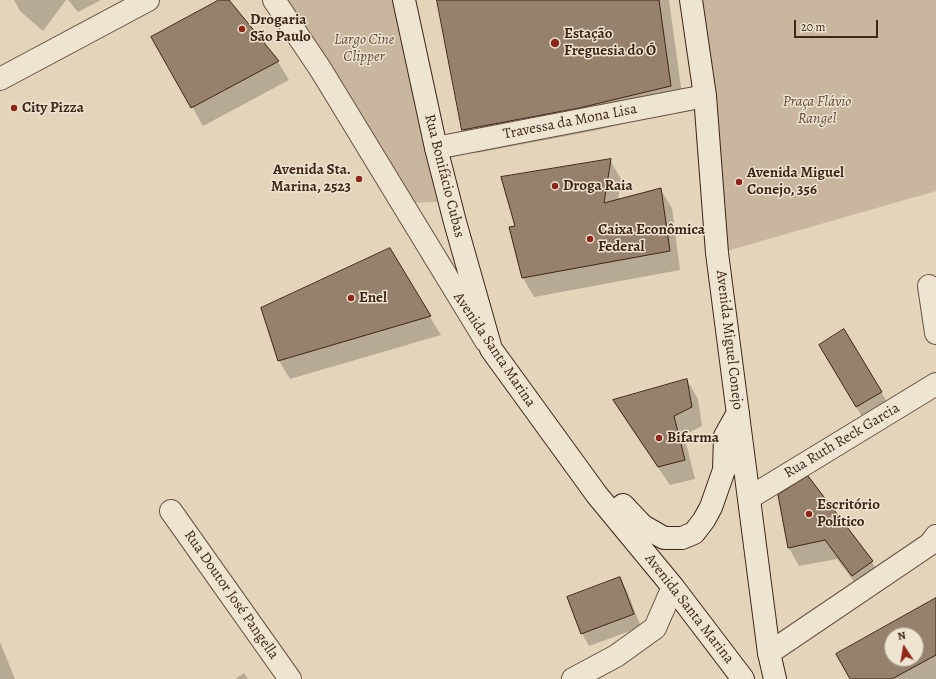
<!DOCTYPE html>
<meta charset="utf-8">
<style>
body{margin:0}
#map{position:relative;width:936px;height:679px;overflow:hidden;background:#e4d5ba;font-family:Alegreya,serif}
canvas{display:block}
.north{position:absolute;left:884px;top:627px;width:40px;height:40px;box-sizing:border-box;background:#ede4d2;border:1px solid #a79887;border-radius:50%;rotate:348deg;font-size:11px;font-weight:700;line-height:16px;text-align:center;color:#3f2517}
.north::after{content:'';display:block;margin:auto;width:14px;height:18px;background:#8f2418;clip-path:polygon(50% 0,100% 100%,50% 72%,0 100%)}
.scale{position:absolute;left:794px;top:20px;width:84px;height:18px;box-sizing:border-box;border:2px solid #3f2517;border-top:0;padding-left:5px;font-size:12px;line-height:14px;white-space:nowrap;color:#3f2517;-webkit-text-stroke:3px #ede4d2;paint-order:stroke}
</style>
<div id="map">
<canvas width="936" height="679"></canvas>
<div class="north">N</div>
<div class="scale">20 m</div>
</div>
<script>
const g = document.querySelector('canvas').getContext('2d');
g.lineJoin = 'round';
function fill(path, color) { g.fillStyle = color; g.fill(path, 'evenodd'); }
function strokePath(path, color, width, dash) { g.strokeStyle = color; g.lineWidth = width; g.lineCap = dash ? 'butt' : 'round'; g.setLineDash(dash || []); g.stroke(path); }
function drawText(font, color, halo, rows, align = 'center') {
  g.font = font + ' Alegreya,serif'; g.lineWidth = 3; g.setLineDash([]); g.textBaseline = 'middle'; g.strokeStyle = halo; g.fillStyle = color; for (const [text, x, y, turn = 0] of rows) {
    g.save(); g.translate(x, y); g.rotate((+turn || 0) * Math.PI / 180); g.textAlign = isNaN(turn) ? turn : align; if (halo) g.strokeText(text, 0, 0); g.fillText(text, 0, 0); g.restore();
  }
}
const green = new Path2D(`
 M275,0H404L440,202L401,203Z
 M694,0H936V191L723,252Z`);
const shadow = new Path2D(`
 M14,0H66L43,31L20,11Z
 M68,0H101L78,12Z
 M221,0H228L278,62L289,80L203,126L153,37Z
 M438,0H669L684,109L593,131L476,153L463,130Z
 M610,160L621,179L618,201L661,190L672,208L680,270L534,297L523,278L510,228L516,227Z
 M389,250L441,335L290,379L279,361L262,309Z
 M820,345L881,392L889,405L864,420Z
 M687,380L698,399L702,426L684,435L695,479L670,485L625,419L614,401Z
 M808,478L872,562L883,580L864,595L837,559L799,566L789,548Z
 M620,578L627,591L641,627L589,646L582,633Z
 M936,599V679H851L837,654ZM892,635H916V659H892Z
 M0,641V642L15,679H0Z
 M244,673L248,679H235Z`);
const building = new Path2D(`
 M219,0H229L279,61L191,108L151,37Z
 M437,0H659L671,86L579,108L462,130Z
 M611,159L604,203L661,188L670,251L522,278L509,227L515,226L501,177Z
 M390,248L431,316L278,361L261,308Z
 M844,329L882,392L856,407L819,345Z
 M687,379L692,407L674,416L685,460L658,467L613,400Z
 M808,476L873,561L852,576L825,540L788,548L778,495Z
 M620,577L634,614L581,634L567,597Z
 M936,598V655L892,679H850L836,654ZM892,635H916V659H892Z`);
const minor = new Path2D(`
 M0,79L148,0
 M436,148L705,96
 M929,286L936,333
 M749,498L936,384
 M171,511L290,679
 M769,653L930,544L936,536
 M573,679L616,656L655,628L673,587`);
const tertiary = new Path2D(`
 M274,0L321,70L486,341`);
const secondary = new Path2D(`
 M404,0L436,148L455,222L491,349L597,495L673,587L743,679
 M691,0L705,96L717,253L769,653L775,679
 M623,505L643,526L664,538H682L694,533L704,520L711,507L724,470L725,436L738,413`);
const markers = [
 [242,29,4,"#8f2418"],
 [555,43,5,"#8f2418"],
 [14,108,4,"#8f2418"],
 [359,179,4,"#8f2418"],
 [739,182,4,"#8f2418"],
 [555,186,4,"#8f2418"],
 [590,239,4,"#8f2418"],
 [351,298,4,"#8f2418"],
 [659,438,4,"#8f2418"],
 [809,514,4,"#8f2418"]
];
const poiNames = [
 ["Drogaria",250,20],
 ["São Paulo",250,37],
 ["Estação",564,34],
 ["Freguesia do Ó",564,51],
 ["City Pizza",22,108],
 ["Avenida Sta.",351,170,"right"],
 ["Marina, 2523",351,187,"right"],
 ["Avenida Miguel",747,173],
 ["Conejo, 356",747,190],
 ["Droga Raia",563,186],
 ["Caixa Econômica",598,230],
 ["Federal",598,247],
 ["Enel",359,298],
 ["Bifarma",667,438],
 ["Escritório",817,505],
 ["Político",817,522]
];
const parkNames = [
 ["Largo Cine",364,40],
 ["Clipper",364,57],
 ["Praça Flávio",817,102],
 ["Rangel",817,119]
];
const streetNames = [
 ["Travessa da Mona Lisa",570,122,-11],
 ["Rua Bonifácio Cubas",444,176,76],
 ["Avenida Miguel Conejo",729,340,83],
 ["Avenida Santa Marina",494,350,56],
 ["Rua Ruth Reck Garcia",842,441,-31],
 ["Rua Doutor José Pangella",231,595,55],
 ["Avenida Santa Marina",689,609,52]
];
fill(green, '#c8b79e');
fill(shadow, '#0003');
fill(building, '#95816c');
strokePath(building, '#3f2517', 1);
strokePath(minor, '#685140', 24);
strokePath(tertiary, '#685140', 24);
strokePath(secondary, '#3f2517', 24);
strokePath(minor, '#ede4d2', 22);
strokePath(tertiary, '#ede4d2', 22);
strokePath(secondary, '#ede4d2', 22);
for (const [x, y, r, color] of markers) { const dot = new Path2D(); dot.arc(x, y, r, 0, 2 * Math.PI); g.fillStyle = color; g.fill(dot); strokePath(dot, '#ede4d2', 1.5); }
drawText('bold 15px', '#3f2517', '#ede4d2', poiNames, 'left');
drawText('italic 15px', '#614a39', '#ede4d2', parkNames);
drawText('15px', '#3f2517', '#ede4d2', streetNames);
</script>
